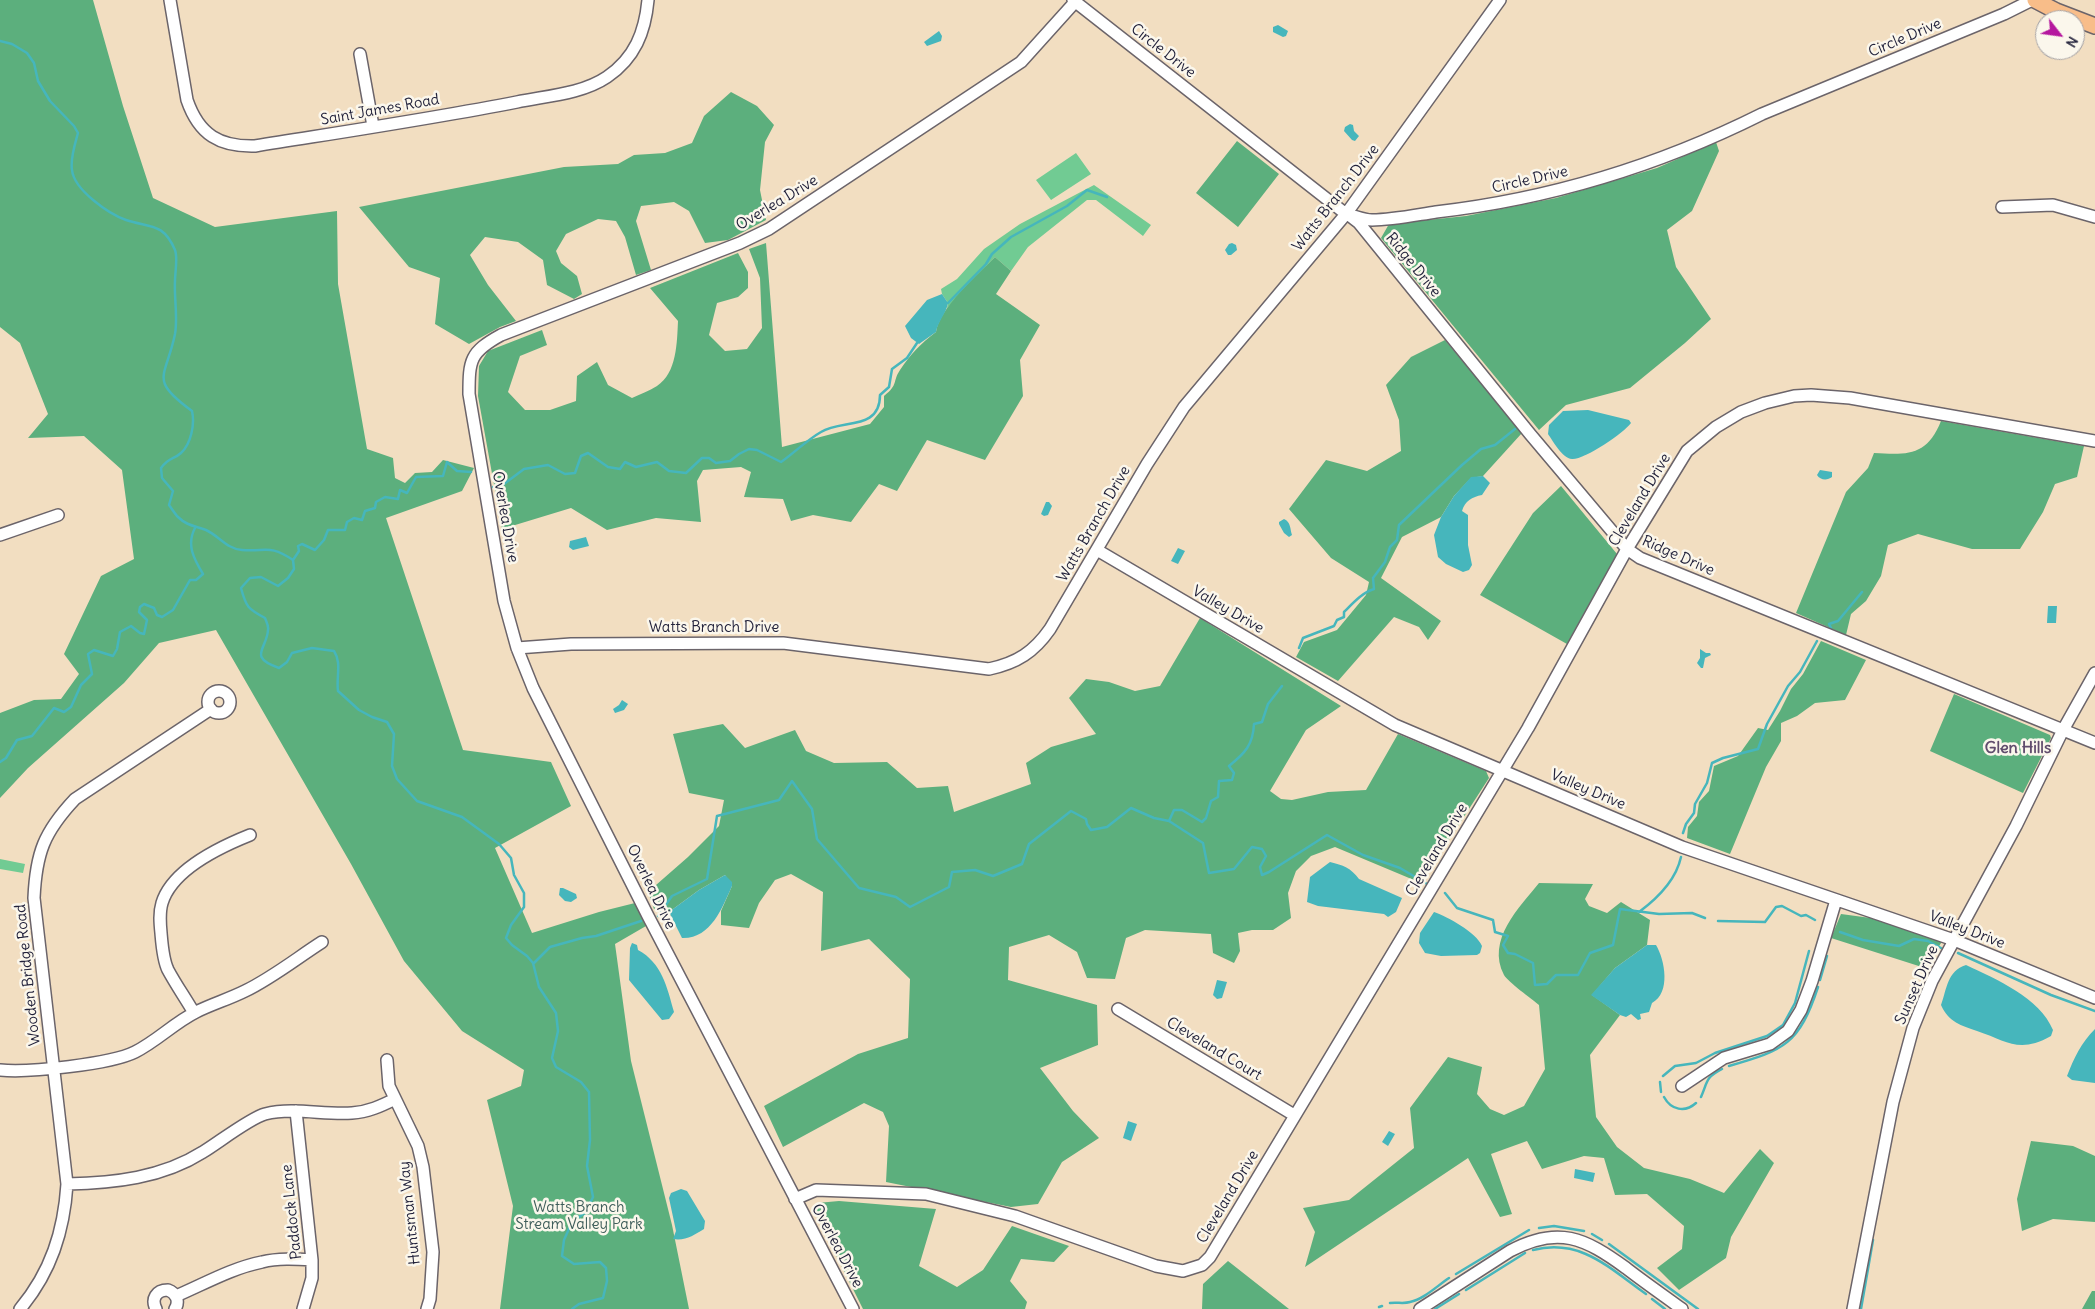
<!DOCTYPE html>
<style>
body{margin:0}
#map{position:relative;width:2095px;height:1309px;overflow:hidden;background:#f2dec1;font-family:Delius,sans-serif}
canvas{display:block}
.north{position:absolute;left:2035px;top:10px;width:50px;height:50px;box-sizing:border-box;background:#fbf7ec;border:1px solid #a4a2a5;border-radius:50%;rotate:120deg;font-size:14px;font-weight:700;line-height:20px;text-align:center;color:#22223b}
.north::after{content:'';display:block;margin:auto;width:18px;height:22px;background:#b5179e;clip-path:polygon(50% 0,100% 100%,50% 72%,0 100%)}
</style>
<div id="map">
<canvas width="2095" height="1309"></canvas>
<div class="north">N</div>
</div>
<script>
const g = document.querySelector('canvas').getContext('2d');
g.lineJoin = 'round';
function fill(path, color) { g.fillStyle = color; g.fill(path, 'evenodd'); }
function strokePath(path, color, width, dash) { g.strokeStyle = color; g.lineWidth = width; g.lineCap = dash ? 'butt' : 'round'; g.setLineDash(dash || []); g.stroke(path); }
function drawText(font, color, halo, rows, align = 'center') {
  g.font = font + ' Delius,sans-serif'; g.lineWidth = 5; g.setLineDash([]); g.textBaseline = 'middle'; g.strokeStyle = halo; g.fillStyle = color; for (const [text, x, y, turn = 0] of rows) {
    g.save(); g.translate(x, y); g.rotate((+turn || 0) * Math.PI / 180); g.textAlign = isNaN(turn) ? turn : align; if (halo) g.strokeText(text, 0, 0); g.fillText(text, 0, 0); g.restore();
  }
}
const green = new Path2D(`
 M1076,153L1091,174L1051,200L1036,180Z
 M1094,185L1151,225L1143,236L1096,200H1087L1028,247L1011,271L995,257L947,308L948,303L942,294L941,289L957,279L984,249L1020,224Z
 M0,859L25,864L23,873L0,869Z`);
const forest = new Path2D(`
 M0,0H93L123,106L153,198L215,227L337,211L338,284L367,449L393,458L395,478L405,483L415,473L432,472L443,460L474,468L462,491L386,518L463,750L551,762L571,806L495,848L532,933L599,912L635,903L646,926L615,944L631,1061L672,1225L689,1309H500L513,1206L487,1100L521,1086L524,1070L462,1031L404,961L351,864L216,630L159,643L124,683L28,768L0,798V713L34,700L61,699L79,674L64,654L101,576L134,559L122,470L84,436L28,438L48,414L20,343L0,327Z
 M731,92L757,106L774,125L765,142L760,190L766,220L728,240L705,243L689,211L674,202L641,206L636,221L651,270L636,275L625,237L616,221L598,219L566,234L556,251L561,263L577,276L582,294L574,299L547,285L543,260L518,242L485,237L470,255L488,285L516,321L500,327L469,344L435,324L440,278L409,267L359,207L564,167L618,164L634,155L665,153L692,143L704,116Z
 M1237,141L1279,174L1238,227L1196,193Z
 M1716,142L1719,151L1692,211L1667,230L1676,267L1711,319L1685,343L1630,388L1566,405L1539,430L1381,238L1389,224L1466,216L1556,198L1657,168Z
 M766,243L782,447L870,424L884,407V396C899,384 892,382 900,370C910,355 921,343 936,332C939,308 978,275 995,257L1011,271L996,294L1040,325L1020,360L1023,396L985,460L927,440L897,491L879,484L851,522L813,515L791,521L783,499L744,497L751,472L741,467L703,470L697,481L701,522L656,518L607,530L571,508L502,529L478,396L479,366L488,351L542,330L547,345L520,356L508,392L525,410H550L576,401L577,376L597,362L608,385L632,398C640,394 649,391 657,386C677,373 677,342 678,321L650,288L738,253L748,272V288L738,297L717,303L709,335L725,351L747,349L762,328L760,278L749,249Z
 M1445,340L1522,433L1483,476L1471,478L1454,496L1441,517L1402,537L1381,578L1441,621L1428,640L1419,627L1394,617L1338,681L1296,657L1304,642L1337,630L1366,595L1369,582L1331,558L1289,509L1326,460L1367,471L1401,451L1399,420L1386,385L1411,357Z
 M1941,421L2084,446L2077,477L2055,484L2043,512L2020,549H1972L1918,534L1888,545L1881,576L1866,601L1851,614L1846,635L1796,613L1846,492L1868,468L1874,453C1908,455 1927,456 1941,421Z
 M1561,486L1617,554L1567,644L1480,595L1533,513Z
 M1200,618L1341,706L1306,730L1270,791L1281,799L1292,800L1328,792L1366,790L1398,734L1486,771L1489,778L1421,883L1335,847L1311,856L1296,871L1288,893L1291,918L1273,930H1252L1238,933L1240,951L1234,963L1213,953L1211,934L1145,930L1126,938L1115,979L1087,978L1077,952L1049,935L1009,947L1008,980L1097,1005L1098,1045L1040,1068L1073,1111L1099,1138L1062,1162L1038,1204L1011,1207L886,1182L889,1126L883,1112L864,1103L783,1147L764,1106L858,1054L908,1038L910,979L869,939L821,951L823,892L791,874L775,880L759,903L749,928L721,925V911L732,886L725,875L699,890L669,912L654,909L648,892L688,857L719,826L724,800L689,793L673,734L723,724L745,748L795,730L806,751L834,763L887,762L917,788L948,786L954,812L1031,784L1026,763L1051,747L1096,734L1069,698L1086,679L1109,682L1135,691L1160,686Z
 M1821,641L1866,660L1845,700L1815,703L1797,716L1781,723V741L1766,767L1730,854L1687,838L1688,827L1697,816L1699,802L1709,791L1714,766L1738,756L1758,728L1768,730L1780,711L1791,689L1803,674Z
 M1954,694L2050,735L2051,738L2023,793L1930,751Z
 M1539,883L1593,884L1585,899L1589,906L1607,913L1621,902L1650,920L1647,945L1615,968L1592,995L1620,1015L1590,1055L1596,1117L1617,1147L1644,1168L1690,1179L1724,1193L1760,1149L1774,1163L1731,1237L1726,1258L1679,1290L1657,1268L1682,1249L1684,1226L1647,1194L1615,1195L1604,1158L1584,1156L1542,1169L1527,1141L1491,1154L1512,1214L1500,1217L1468,1158L1305,1267L1315,1232L1303,1208L1349,1200L1414,1148L1410,1108L1448,1057L1482,1067L1477,1094L1490,1109L1504,1115L1524,1106L1545,1069L1539,1005C1532,999 1508,982 1504,975C1486,940 1519,908 1539,883Z
 M1841,914L1878,919L1943,940L1925,968L1831,938Z
 M2031,1141L2073,1146L2095,1156V1222L2053,1219L2022,1231L2017,1199Z
 M839,1201L936,1209L919,1266L957,1287L983,1270L1012,1226L1069,1246L1054,1262L1021,1259L1010,1281L1027,1302L1025,1309H863L814,1211L817,1203Z
 M1228,1261L1289,1309H1202L1203,1284Z
 M2092,1291H2095V1309H2082Z`);
const water = new Path2D(`
 M1278,25L1288,31L1286,36L1283,37L1273,32V27Z
 M939,31L942,36L941,41L927,46L924,42Z
 M1350,124L1353,125L1354,131L1359,136L1355,141L1352,140L1344,131L1345,127Z
 M1232,243L1236,245L1237,250L1231,255H1228L1225,250L1229,244Z
 M942,294L948,303C946,314 938,321 936,332L919,344L911,338L905,326L927,300Z
 M1588,410L1629,420L1631,423C1624,433 1584,460 1572,459C1562,458 1553,441 1548,434L1549,425L1563,411Z
 M1820,470L1832,472V477C1827,481 1820,480 1817,475Z
 M1483,476L1490,483L1482,495C1472,497 1465,501 1462,511L1468,515V545L1472,565L1469,570L1463,572L1446,564L1438,557L1434,535L1441,517L1454,496L1471,477Z
 M1046,502H1049L1052,506L1048,515L1044,516L1041,514Z
 M1284,519C1291,522 1290,529 1292,535L1289,537L1284,533L1279,524V522Z
 M586,537L589,546L573,550L569,547L570,541Z
 M1178,548L1185,551L1178,564L1171,561Z
 M2048,606H2057L2056,623H2047Z
 M1700,649L1706,653H1710L1711,655L1705,658L1703,668H1701L1697,663L1700,658Z
 M622,700L628,704L624,710L615,713L613,709L619,705Z
 M1330,862C1343,865 1351,868 1359,879L1402,898L1396,912L1388,917L1384,914L1318,906L1307,902L1310,877Z
 M725,875L732,882V886C722,908 711,939 682,938L669,912L699,890Z
 M560,888H563L576,894L577,898L571,902L565,901L559,895Z
 M1434,912C1448,917 1476,932 1482,946L1480,953L1477,955L1441,956L1425,953L1419,943L1420,933Z
 M632,943L637,945L638,950C662,963 667,987 674,1012L669,1019L662,1020L629,980L630,948Z
 M1647,945H1656C1665,960 1671,993 1652,1003L1649,1012L1640,1014L1641,1019L1638,1020L1631,1014L1626,1017L1620,1015L1591,995L1615,968Z
 M1966,965C1996,979 2040,998 2053,1030L2051,1036C2019,1054 2007,1041 1977,1031C1961,1025 1949,1023 1941,1005C1947,989 1947,971 1966,965Z
 M1217,980L1227,982L1222,998L1217,999L1213,995Z
 M2095,1029V1083L2072,1080L2067,1076C2074,1058 2081,1043 2095,1029Z
 M1128,1121L1137,1124L1131,1141L1123,1138Z
 M1389,1131L1395,1134L1388,1146L1382,1142Z
 M1575,1169L1595,1173L1593,1182L1574,1178Z
 M681,1189L687,1191L705,1221L704,1229C694,1235 686,1241 673,1239L676,1231L669,1198L671,1193Z`);
const stream = new Path2D(`
 M0,41L12,44L27,53L34,63L38,81L50,101L74,126L78,133C75,144 70,159 72,170C74,190 109,214 126,220C150,228 163,222 175,250C178,258 175,272 175,281C174,298 178,317 175,334C166,378 148,379 192,411C195,424 191,444 181,453C173,460 169,457 161,468L162,478L173,491L169,505C172,509 175,514 178,517C187,526 196,526 206,530C219,536 227,549 242,550C267,552 269,544 293,560L294,569L288,578L278,586L261,577L250,578L241,588C246,607 248,609 265,618C266,621 269,626 268,630C267,649 247,657 279,668L287,662L292,653L312,648L334,651C342,663 336,677 338,691L359,710L372,717L387,722L394,734L392,766L397,779L417,801L462,817L499,844L511,858L514,875L524,893V907L511,925L506,938L512,945L527,956L533,963L539,987L556,1013L558,1031L552,1058L556,1067L581,1082L589,1092L590,1140L587,1166L593,1197L586,1212L572,1222L564,1240L562,1256L574,1264L600,1262L606,1268L607,1281L603,1298L579,1304L572,1309
 M948,303L986,264L992,254L1011,237L1067,206L1087,190L1107,197
 M493,487H500L524,469L548,465L565,474L575,473L581,456L588,453L608,467L620,469L625,462L636,467L657,462L669,471L686,473L702,458H709L716,463L730,461L739,454L749,449L757,450L781,462C794,453 807,440 821,432C842,419 880,431 880,395L889,387L892,369L907,358L917,343
 M293,560L299,551L298,546L302,544L315,550L324,540L328,530H345L347,522L354,518L362,520L365,511L375,508L376,502L385,497L398,499L400,490L407,493L416,477L443,476L447,462L457,471L471,472
 M1831,628L1829,624L1838,621L1862,592
 M1299,648L1303,638L1334,626L1337,620L1344,617V612C1353,603 1363,592 1374,589L1373,578L1385,562L1390,547L1397,540L1399,525L1462,465L1481,449L1495,445L1515,429
 M0,762L6,758L17,740L32,736L54,708L64,712L71,707L81,685L92,674L88,654L94,650L113,656L117,649L120,632L131,626L140,633L144,634L147,620L139,612L140,607L144,604L154,608L157,615L162,617L173,610L190,580H196L203,574C194,559 186,545 195,528
 M1169,821L1174,810H1182L1202,822L1206,818L1211,801L1218,797L1219,781L1232,780L1234,773L1229,766C1245,753 1253,745 1254,724L1262,722L1268,704L1282,686
 M1683,833L1686,824L1694,813L1695,804L1707,783L1712,763L1723,758L1758,749L1767,724L1788,686L1800,672L1817,641
 M1445,893L1457,908L1493,920L1495,932L1508,936L1503,945L1508,953L1515,954L1533,963L1535,985L1547,984L1556,975H1578L1590,953L1613,945L1620,909L1659,914L1692,913L1705,918
 M1639,912C1658,898 1676,880 1681,857
 M658,916L672,896L707,879L717,816L779,800L792,781L812,809L817,839L859,888L896,897L910,907L949,887L952,872L975,870L993,876L1022,864L1029,844L1071,811L1086,819L1087,824L1091,830L1107,827L1131,808L1154,818L1169,821L1203,843L1209,873L1234,869L1252,847L1262,849L1266,856L1260,867L1262,875L1269,872L1327,835L1363,855L1400,868L1427,884
 M1718,921L1765,922L1776,907L1782,906L1801,916L1806,915L1815,920
 M1840,932L1863,940L1899,946L1914,939L1928,941L1941,948
 M1958,953L2051,995L2095,1011
 M534,963L550,947L582,938L596,936L641,921
 M1820,980L1827,956
 M1729,1066C1785,1050 1799,1044 1818,987
 M1663,1076L1675,1066L1696,1063L1715,1053L1767,1036L1783,1025L1795,1003L1809,951
 M1660,1082L1661,1092
 M1664,1097C1671,1110 1685,1113 1696,1103
 M1701,1097C1708,1081 1705,1078 1722,1069
 M1539,1228L1554,1226L1584,1231
 M1592,1234L1602,1240
 M1609,1244L1698,1309
 M1533,1250C1581,1238 1609,1268 1646,1294
 M1456,1274L1529,1230
 M1466,1290L1525,1253
 M1652,1299L1665,1309
 M1390,1303C1397,1302 1404,1304 1410,1302C1424,1299 1437,1286 1449,1278
 M1379,1307L1382,1306
 M1435,1309L1459,1294
 M1861,1309L1873,1240`);
const minor = new Path2D(`
 M170,0L187,100C199,135 220,147 255,146C342,132 430,119 517,102C546,96 582,94 607,77C635,58 645,32 648,0
 M1073,0L1346,214C1355,216 1364,220 1372,220C1393,220 1416,215 1436,212C1549,199 1660,165 1762,114L2004,14L2032,0
 M360,54L373,126
 M2002,207L2053,205L2095,217
 M1350,216L1359,223L1530,434L1627,549L1640,558L2095,743
 M0,535L58,515
 M1097,550L1395,725L1682,847L1954,940L2095,998
 M517,648L571,644L783,643L989,669C1017,663 1034,652 1050,629L1147,464L1184,407L1346,214L1500,0
 M208 702a11 11 0 1 1 22 0a11 11 0 1 1-22 0Z
 M1118,1009L1294,1115
 M194,1013C186,999 176,985 168,970C163,960 162,945 161,933C160,923 159,913 162,903C172,870 220,847 250,835
 M387,1060L389,1086L418,1146L423,1167L433,1252L430,1299L427,1309
 M0,1070C28,1073 111,1064 135,1052C157,1041 174,1023 196,1012C212,1004 229,999 245,991C272,978 297,958 322,942
 M1682,1086L1724,1058L1770,1044L1788,1031L1801,1010L1812,981L1836,900
 M296,1111L312,1260V1278L303,1309
 M67,1184C114,1183 162,1178 203,1152C218,1143 250,1118 265,1114C294,1107 323,1115 352,1113C368,1112 381,1106 395,1099
 M795,1199L816,1190L926,1194L1015,1216L1156,1266L1183,1271L1202,1265L1210,1257L1528,728L1627,549L1687,451L1716,427L1741,412L1765,403L1794,396L1811,395L1850,398L2095,441
 M176,1296C204,1284 232,1268 262,1262C278,1258 295,1259 312,1260
 M20,1309C51,1272 64,1231 67,1184L34,898C36,853 44,832 75,799L211,709
 M156,1309C151,1299 156,1290 168,1290C176,1293 180,1301 175,1309
 M853,1309L648,916L533,688L517,648L504,601L469,394C469,360 470,352 501,335L740,243L769,229L1021,62L1075,2
 M1420,1309L1510,1251C1558,1225 1585,1238 1626,1268C1644,1282 1663,1295 1682,1309
 M1853,1309L1893,1102L1913,1028L1932,981L2016,826L2063,730L2095,673`);
const major = new Path2D(`
 M2035,0L2056,11L2095,26`);
const streetNames = [
 ["Circle Drive",1905,38,-23],
 ["Circle Drive",1163,51,38],
 ["Saint James Road",380,110,-10],
 ["Circle Drive",1530,180,-13],
 ["Watts Branch Drive",1336,198,-52],
 ["Overlea Drive",777,203,-31],
 ["Ridge Drive",1413,265,51],
 ["Cleveland Drive",1640,500,-59],
 ["Overlea Drive",505,517,80],
 ["Watts Branch Drive",1094,524,-60],
 ["Ridge Drive",1678,556,24],
 ["Valley Drive",1228,610,30],
 ["Watts Branch Drive",714,628],
 ["Valley Drive",1588,790,23],
 ["Cleveland Drive",1437,850,-59],
 ["Overlea Drive",651,887,64],
 ["Valley Drive",1967,930,21],
 ["Wooden Bridge Road",28,975,-96],
 ["Sunset Drive",1917,985,-66],
 ["Cleveland Court",1214,1049,31],
 ["Cleveland Drive",1228,1197,-59],
 ["Paddock Lane",292,1212,-96],
 ["Huntsman Way",410,1213,-96],
 ["Overlea Drive",837,1246,62]
];
const parkNames = [
 ["Watts Branch",579,1208],
 ["Stream Valley Park",579,1225]
];
const neighbourhoodNames = [
 ["Glen Hills",2018,748]
];
fill(green, '#71cb93');
fill(forest, '#5caf7d');
fill(water, '#46b6bc');
strokePath(stream, '#46b6bc', 2.5);
strokePath(minor, '#6b646a', 14);
strokePath(major, '#6b646a', 18);
strokePath(minor, '#fff', 11);
strokePath(major, '#f8bd89', 15);
drawText('15px', '#22223b', '#fbf7ec', streetNames);
drawText('15px', '#3e5d5a', '#fbf7ec', parkNames);
drawText('bold 16px', '#604d6d', '#fbf7ec', neighbourhoodNames);
</script>
